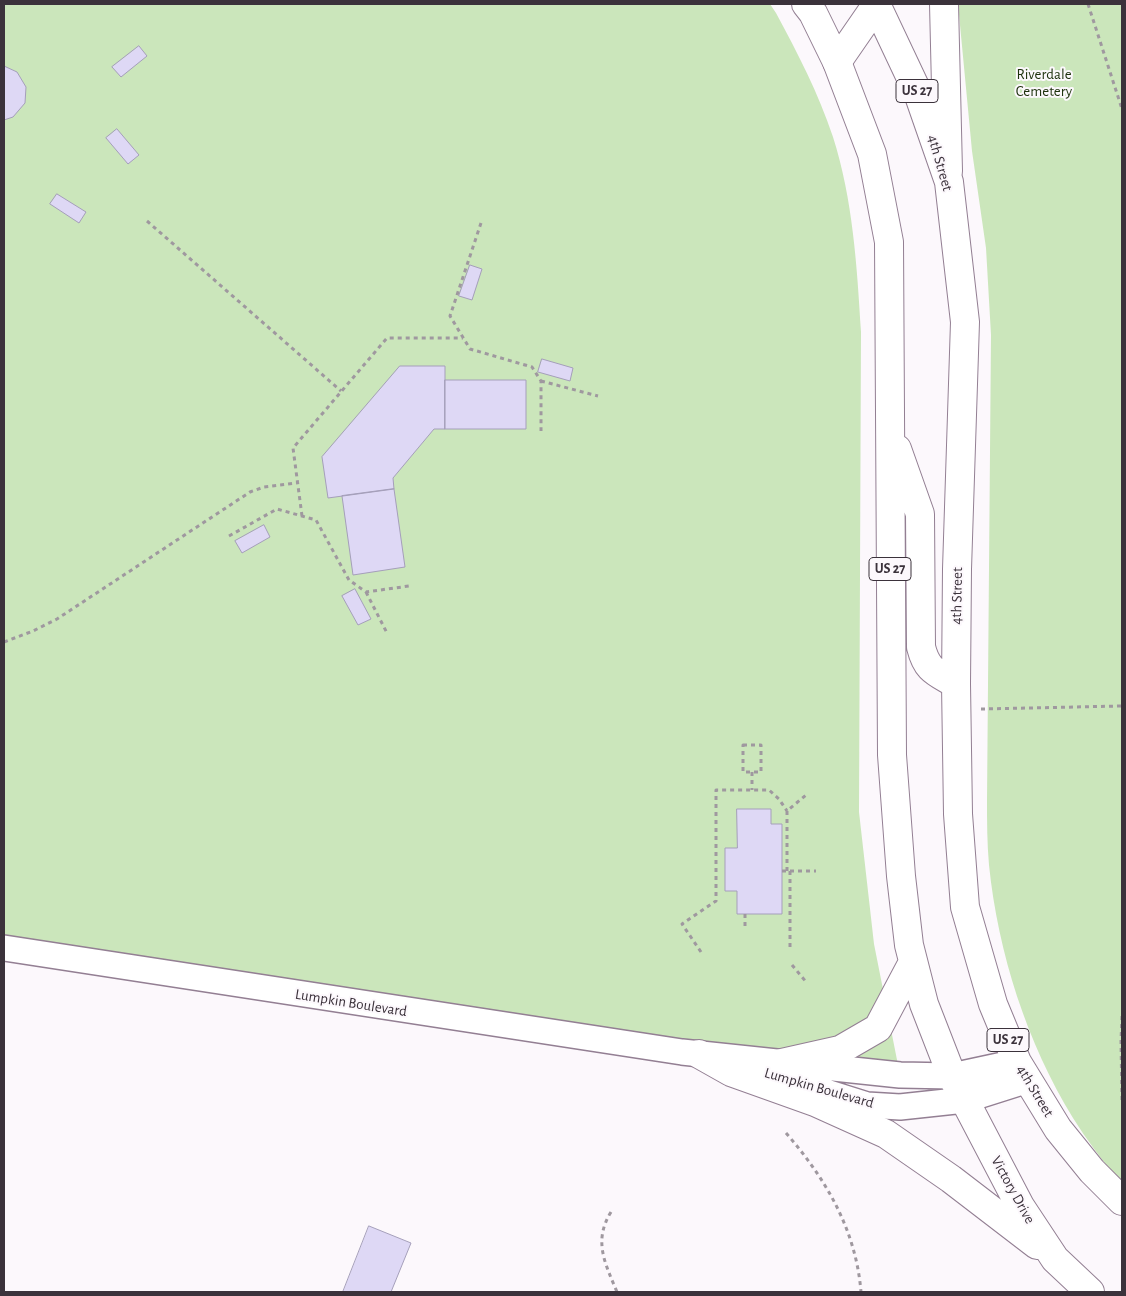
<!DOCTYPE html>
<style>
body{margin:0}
#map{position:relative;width:1126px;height:1296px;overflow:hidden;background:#fcf8fc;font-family:"Alegreya Sans",sans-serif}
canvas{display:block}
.frame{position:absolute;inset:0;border:5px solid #3b323b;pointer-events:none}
</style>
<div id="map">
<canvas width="1126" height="1296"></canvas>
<div class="frame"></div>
</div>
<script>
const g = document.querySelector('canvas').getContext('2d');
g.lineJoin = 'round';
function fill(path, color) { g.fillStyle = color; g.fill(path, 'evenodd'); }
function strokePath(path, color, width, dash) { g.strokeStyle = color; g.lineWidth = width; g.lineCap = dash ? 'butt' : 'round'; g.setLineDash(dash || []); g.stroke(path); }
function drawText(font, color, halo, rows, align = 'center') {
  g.font = font + ' "Alegreya Sans",sans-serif'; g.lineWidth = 4; g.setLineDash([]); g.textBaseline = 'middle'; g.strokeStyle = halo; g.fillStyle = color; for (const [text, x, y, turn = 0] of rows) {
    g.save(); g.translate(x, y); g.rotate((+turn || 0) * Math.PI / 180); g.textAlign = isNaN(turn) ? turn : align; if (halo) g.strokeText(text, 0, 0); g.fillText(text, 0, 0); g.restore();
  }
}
const green = new Path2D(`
 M4,4H770L776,13C798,54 818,92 833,137C853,200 857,266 861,332L859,812L874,944L900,1075L4,948Z
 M958,4H1122V1185L1115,1177C1101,1158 1086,1139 1073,1118C1027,1043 998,953 989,865C987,843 987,821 987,800L991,335L986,248L972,151Z`);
const building = new Path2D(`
 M139,46L147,56L121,77L112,67Z
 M4,66L17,72L26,87L25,103L13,117L4,120Z
 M117,129L139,155L128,164L106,138Z
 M57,194L86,212L79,223L50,204Z
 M470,265L482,269L472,300L459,296Z
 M542,359L573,368L570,381L538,372Z
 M400,366H445V429H434L393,478L394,489L328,498L322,457Z
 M445,380H526V429H445Z
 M394,489L405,567L353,575L342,496Z
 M264,525L270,537L242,553L235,541Z
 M355,589L371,619L358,625L342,596Z
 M737,809H771V824H782V914H737V891H725V848H737Z
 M369,1226L411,1243L391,1292H343Z`);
const path = new Path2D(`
 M1088,4L1122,109
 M147,221L341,391
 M481,223L450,316L470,349L532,367L541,381V431
 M541,381L598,396
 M302,516L293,448L387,338H463
 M229,536L277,509L316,520L349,580L366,592L409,586
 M366,592L387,633
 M4,642L33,631L57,619L250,492L264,487L297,483
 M981,709L1122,706
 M743,745H761V772H743Z
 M752,772V790
 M782,871H816
 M787,871V811L806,795
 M790,871V951
 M745,914V926
 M701,952L682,924L716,901V790H769L779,799L787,811
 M792,965L807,983
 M1122,1016L1121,1041L1122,1101
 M786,1133C826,1179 856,1230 861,1292
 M611,1212C593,1241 605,1263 617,1292`);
const street = new Path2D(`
 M4,948L682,1052L900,1075L952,1076L1017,1062
 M778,1077L867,1105L900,1107L965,1100L1028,1080`);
const secondary = new Path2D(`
 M944,4L948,171
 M837,62L877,4`);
const highway = new Path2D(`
 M806,4L813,13L837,62L872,154L889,242L892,755L901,876L909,945L924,1004L952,1076L1020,1206L1055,1259L1090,1292
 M876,4L918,93L949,182L965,322L957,569L956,684L958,814L965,907L993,1004L1017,1062L1058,1129L1092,1171L1122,1201
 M897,449L920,514L921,647C927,671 936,672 956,684
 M699,1054L731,1072L815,1102L886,1134L951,1179L1037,1245
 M782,1063L840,1050L878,1028L913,962`);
const shields = [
 [917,91,42],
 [890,569,42],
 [1008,1040,42]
];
const shieldNames = [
 ["US 27",917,91],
 ["US 27",890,569],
 ["US 27",1008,1040]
];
const parkNames = [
 ["Riverdale",1044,74],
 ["Cemetery",1044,91]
];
const streetNames = [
 ["4th Street",940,163,74],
 ["4th Street",957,596,-89],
 ["Lumpkin Boulevard",351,1003,9],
 ["Lumpkin Boulevard",819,1088,16],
 ["4th Street",1035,1091,59],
 ["Victory Drive",1013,1190,61]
];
fill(green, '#cbe6bb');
fill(building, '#ded8f5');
strokePath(building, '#a59fba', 1);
strokePath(street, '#937f93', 28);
strokePath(secondary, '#937f93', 30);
strokePath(highway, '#937f93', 30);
strokePath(path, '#9f989f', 3, [4, 4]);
strokePath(street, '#fff', 25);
strokePath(secondary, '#fff', 28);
strokePath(highway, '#fff', 28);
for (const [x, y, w] of shields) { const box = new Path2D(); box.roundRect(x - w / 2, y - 11.5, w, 23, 4); g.fillStyle = '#fcf8fc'; g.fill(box); strokePath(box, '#3b323b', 1); }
drawText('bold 14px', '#3b323b', null, shieldNames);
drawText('15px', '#1d310c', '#fcf8fc', parkNames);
drawText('15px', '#3b323b', '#fcf8fc', streetNames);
</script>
